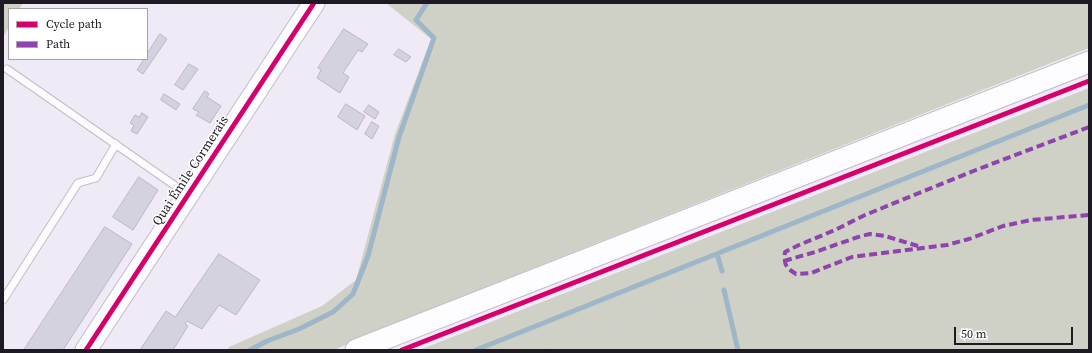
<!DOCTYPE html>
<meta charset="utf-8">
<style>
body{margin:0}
#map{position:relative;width:1092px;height:353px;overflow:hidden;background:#f0eaf6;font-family:"Source Serif 4",serif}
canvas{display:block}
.frame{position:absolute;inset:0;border:4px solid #1e1923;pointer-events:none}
.legend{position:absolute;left:8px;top:8px;width:140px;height:52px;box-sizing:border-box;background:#fff;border:1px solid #a5a3a7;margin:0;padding:5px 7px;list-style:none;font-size:12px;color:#1e1923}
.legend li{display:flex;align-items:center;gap:8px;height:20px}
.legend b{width:20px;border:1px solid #a5a3a7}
.scale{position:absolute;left:954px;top:327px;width:119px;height:18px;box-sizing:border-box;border:2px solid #1e1923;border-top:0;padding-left:5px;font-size:12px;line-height:14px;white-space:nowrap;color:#1e1923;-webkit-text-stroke:3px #fff;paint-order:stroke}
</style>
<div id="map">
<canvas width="1092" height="353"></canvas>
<div class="frame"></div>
<ul class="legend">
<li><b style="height:5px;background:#d6006c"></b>Cycle path</li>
<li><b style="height:5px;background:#8e44ad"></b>Path</li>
</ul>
<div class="scale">50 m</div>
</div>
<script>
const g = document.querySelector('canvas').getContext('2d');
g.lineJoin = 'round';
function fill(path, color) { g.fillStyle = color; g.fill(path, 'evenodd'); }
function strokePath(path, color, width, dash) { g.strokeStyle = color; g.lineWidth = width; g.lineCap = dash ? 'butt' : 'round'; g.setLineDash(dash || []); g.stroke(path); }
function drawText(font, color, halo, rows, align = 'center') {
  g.font = font + ' "Source Serif 4",serif'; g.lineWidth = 3; g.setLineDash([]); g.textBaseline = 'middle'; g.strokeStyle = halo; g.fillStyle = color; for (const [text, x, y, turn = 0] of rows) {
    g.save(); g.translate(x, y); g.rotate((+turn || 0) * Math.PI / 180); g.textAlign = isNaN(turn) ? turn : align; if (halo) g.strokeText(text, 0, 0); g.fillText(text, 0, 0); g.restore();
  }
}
const green = new Path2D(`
 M3,3H23L19,9H9V27L3,37Z
 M386,3H1089V48L397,322L334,350H227L229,347L322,306L356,280L395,134L431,39Z
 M1089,88V350H419Z`);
const stream = new Path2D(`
 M717,254L722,271
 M724,290L738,350
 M250,350L267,341L299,329L333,312L353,294L368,256L399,137L434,38L416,20L427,3
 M476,350L1089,105`);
const building = new Path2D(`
 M344,29L368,44L362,52L358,50L343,73L349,77L340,93L317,78L321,70L318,68Z
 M160,34L167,39L143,74L137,70L144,59H147V54Z
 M399,49L411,57L406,62L394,55Z
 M189,64L198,69L183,90L175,85Z
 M205,91L209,94L207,97L221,106L210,123L196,115L199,112L193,109Z
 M164,94L180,104L176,110L161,100Z
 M346,104L365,116L357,130L338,117Z
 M369,105L379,112L375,119L364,112Z
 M142,113L148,117L137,134L131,131L134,125L130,123L135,115L139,117Z
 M372,122L379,126L372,139L365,134Z
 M139,177L158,190L133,230L113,217Z
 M105,227L132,244L63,350H24Z
 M219,254L260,280L236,315L219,305L202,329L187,321L185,324L188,326L173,350H140L166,311L175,317Z`);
const path = new Path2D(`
 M545,350L662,306L727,279L773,262L784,261`);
const lane = new Path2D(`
 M7,69L187,194
 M3,300L78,183L96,178L116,144`);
const secondary = new Path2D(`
 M86,350L314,3
 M356,350L1089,62`);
const quiet = new Path2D(`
 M1089,127L976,170L865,215L835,230L799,245L785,252C784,265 785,267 796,274L811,273L852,257L947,245L969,239L1003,226L1031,220L1089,215
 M784,261L815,252L861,236L870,234L885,236L918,246`);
const cycleway = new Path2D(`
 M86,350L314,3
 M402,350L1089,81`);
const streetNames = [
 ["Quai Émile Cormerais",191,171,-57]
];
fill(green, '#d0d1c6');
strokePath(stream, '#9db6c8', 5);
fill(building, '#d4d2de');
strokePath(building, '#bab7c3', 1);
strokePath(lane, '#c2bdc8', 9);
strokePath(secondary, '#c2bdc8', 23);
strokePath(path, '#cfcdd2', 2.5, [1, 3]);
strokePath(lane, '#fdfcfe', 7);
strokePath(secondary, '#fdfcfe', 21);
strokePath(quiet, '#8e44ad', 4, [8, 4]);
strokePath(cycleway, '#d6006c', 5);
drawText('13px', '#1e1923', '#fff', streetNames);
</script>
